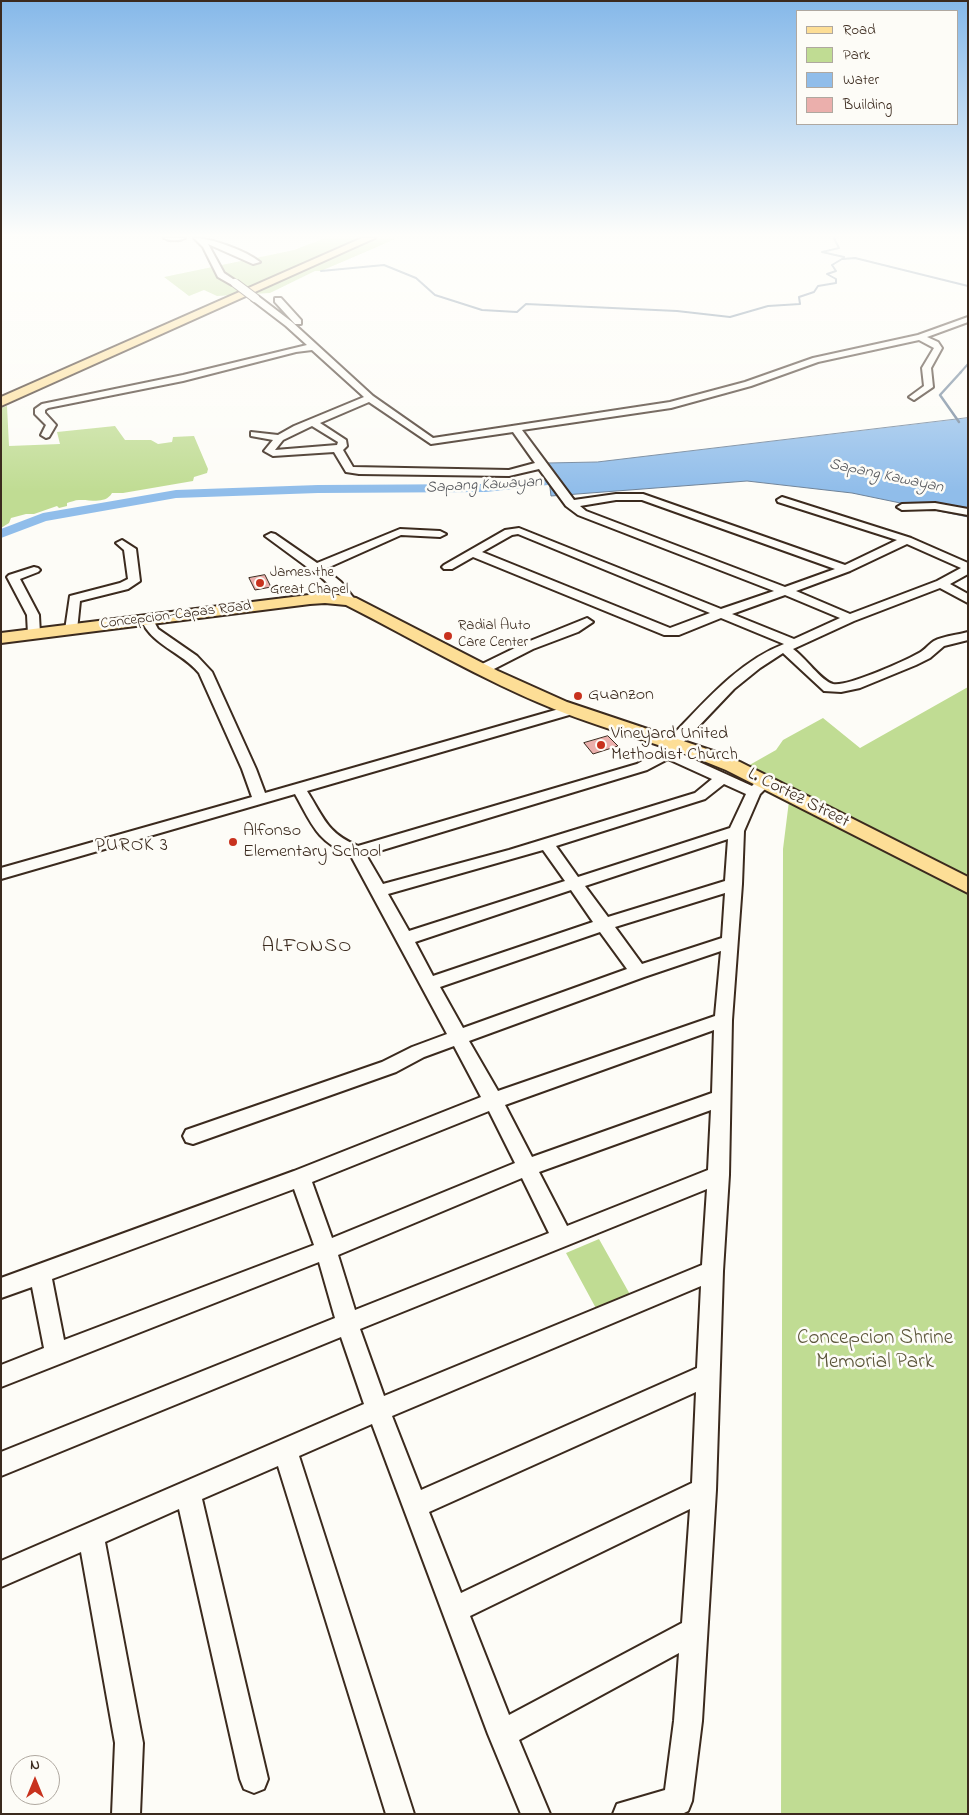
<!DOCTYPE html>
<style>
body{margin:0}
#map{position:relative;width:969px;height:1815px;overflow:hidden;background:#fdfcf7;font-family:"Indie Flower",sans-serif}
canvas{display:block}
.frame{position:absolute;inset:0;border:2px solid #3b2a1e;pointer-events:none}
.legend{position:absolute;left:796px;top:10px;width:162px;height:115px;box-sizing:border-box;background:#fdfcf7;border:1px solid #afa8a0;margin:0;padding:6px 9px;list-style:none;font-size:15px;color:#3b2a1e}
.legend li{display:flex;align-items:center;gap:10px;height:25px}
.legend b{width:25px;border:1px solid #afa8a0}
.north{position:absolute;left:10px;top:1755px;width:50px;height:50px;box-sizing:border-box;background:#fdfcf7;border:1px solid #afa8a0;border-radius:50%;rotate:0deg;font-size:14px;font-weight:700;line-height:20px;text-align:center;color:#3b2a1e}
.north::after{content:'';display:block;margin:auto;width:18px;height:22px;background:#c8321e;clip-path:polygon(50% 0,100% 100%,50% 72%,0 100%)}
</style>
<div id="map">
<canvas width="969" height="1815"></canvas>
<div class="frame"></div>
<ul class="legend">
<li><b style="height:6px;background:#fdde96"></b>Road</li>
<li><b style="height:14px;background:#c0dc93"></b>Park</li>
<li><b style="height:14px;background:#90bdea"></b>Water</li>
<li><b style="height:14px;background:#ebafac"></b>Building</li>
</ul>
<div class="north">N</div>
</div>
<script>
const g = document.querySelector('canvas').getContext('2d');
g.lineJoin = 'round';
function fill(path, color) { g.fillStyle = color; g.fill(path, 'evenodd'); }
function strokePath(path, color, width, dash) { g.strokeStyle = color; g.lineWidth = width; g.lineCap = dash ? 'butt' : 'round'; g.setLineDash(dash || []); g.stroke(path); }
function drawText(font, color, halo, rows, align = 'center') {
  g.font = font + ' "Indie Flower",sans-serif'; g.lineWidth = 5; g.setLineDash([]); g.textBaseline = 'middle'; g.strokeStyle = halo; g.fillStyle = color; for (const [text, x, y, turn = 0] of rows) {
    g.save(); g.translate(x, y); g.rotate((+turn || 0) * Math.PI / 180); g.textAlign = isNaN(turn) ? turn : align; if (halo) g.strokeText(text, 0, 0); g.fillText(text, 0, 0); g.restore();
  }
}
const green = new Path2D(`
 M325,238H398L321,271H315L270,293L217,296L204,290L189,296L164,277L294,250Z
 M7,406L9,446L60,444L57,432L115,426L125,440H151L158,444L172,442L173,437L194,436L208,469L207,473L194,477L193,481L123,493H112C105,505 90,499 79,500C75,500 71,502 67,503V506L59,508L57,506L34,514H26L11,518L9,523L1,528V408Z
 M968,687V878L811,798L746,767L776,750L783,740L823,718L860,748Z
 M789,801L968,891V1814H781L783,849Z
 M599,1239L632,1298L598,1312L566,1253Z`);
const water = new Path2D(`
 M968,418V517L852,493L747,481L551,496L547,463L597,462Z`);
const streamFar1 = new Path2D(`
 M834,238L839,248L822,252L844,257
 M321,271L384,265L416,278L435,295L482,310L517,312L526,304L677,311L730,317L768,306L800,304L799,297L814,292L818,286L836,283V279L827,274L836,271L832,265L842,259L855,258L968,286
 M960,373L968,364`);
const stream = new Path2D(`
 M959,422L940,395L961,372`);
const river = new Path2D(`
 M578,474L583,475L585,478L583,481L486,492L318,493L176,498L46,521L1,538V529L43,513L176,490L318,485L486,484Z`);
const building = new Path2D(`
 M265,575L271,587L255,590L249,578Z
 M608,736L618,746L593,754L584,743Z`);
const minor = new Path2D(`
 M164,238H185C180,241 169,241 164,238Z
 M194,238C212,238 246,251 260,262L253,264L208,244L224,273L239,283L232,285L218,277L203,247Z
 M252,296H258L292,322L373,396L433,438L670,402L745,382L813,358L918,335L968,317V322L927,337L938,342L942,348L931,368L933,387L914,400L909,397L924,386L922,368L934,348L919,340L818,362L751,386L671,408L522,430L574,500L616,494H643L845,565L897,540L778,502L777,500L782,497L911,538L968,563V574L950,584L968,594V603L940,588L854,621L793,649C805,657 821,681 833,684C847,687 905,661 919,653C925,650 929,644 934,641C943,636 958,635 968,632V640L944,646L930,658L916,665L860,688L841,692L824,691L783,653L760,668L734,689L675,751L752,786C758,780 762,776 770,779L772,782L760,794L744,831L742,884L732,1020L729,1175L723,1271L716,1490L702,1721L692,1801L688,1811L682,1814H613L617,1804L665,1790L674,1721L679,1653L519,1740L550,1814H521L488,1734L372,1424L299,1456L414,1814H386L278,1466L202,1499L268,1779L264,1789L254,1793L244,1789L240,1779L179,1509L105,1542L143,1743L140,1814H112L115,1743L81,1552L1,1587V1561L364,1404L341,1337L1,1476V1452L335,1318L319,1262L1,1387V1365L44,1348L32,1287L1,1298V1278L294,1171L481,1097L454,1046L424,1057L396,1072L193,1144L186,1142L183,1136L186,1130L382,1062L412,1047L447,1034L351,856C316,840 313,826 295,794L1,879V868L252,797L242,769L199,673C182,652 151,645 141,619L143,616H151L158,629L197,656L212,672L256,769L265,793L566,707L571,706L578,710L576,713L307,791C324,818 327,833 358,846L637,764L662,750L668,740C702,705 737,662 784,644L721,618L679,635H664L473,557L452,569H444L442,567L444,565L505,530L519,528L721,609L774,591L578,515L566,506L539,469L509,476L359,474L346,472L334,452L273,456L264,451L273,440L251,436V432L278,435L294,426L364,397L312,350L296,352L183,381L48,408L45,410V413L56,425L49,437L46,438L41,435L46,425L35,414V409L42,404L183,375L307,345L286,326L252,300ZM369,402L431,444L513,432L535,463L509,470L353,467L343,450L347,446L346,440L320,423ZM312,426L338,442L337,445L275,450L283,440ZM616,500H642L835,569L785,587L586,511L580,506ZM518,534L710,613L670,628L482,552L512,535ZM907,544L961,568L937,581L850,614L796,591L850,571ZM785,595L840,618L794,639L732,614ZM668,759L712,779L695,793L509,850L383,884L366,855L647,770ZM724,784L746,794L730,828L578,877L556,846L705,799ZM728,839L725,881L608,917L585,886ZM543,850L565,881L409,931L388,894ZM571,890L593,922L433,976L415,942ZM725,893L722,938L642,964L615,927ZM600,932L627,969L463,1028L440,987ZM721,951L715,1016L498,1091L469,1041L644,977ZM714,1030L712,1093L532,1157L505,1105ZM711,1110L708,1170L567,1226L539,1172ZM489,1111L515,1163L332,1238L312,1182ZM522,1178L549,1233L355,1310L338,1255ZM294,1189L314,1245L64,1340L52,1279ZM707,1189L702,1265L384,1396L360,1329ZM701,1286L697,1368L421,1490L392,1416ZM696,1392L692,1483L461,1593L429,1512ZM690,1509L682,1623L509,1715L470,1616Z
 M275,298H281L301,320V324H295L275,302Z
 M935,503L968,509V515L935,509L902,510L897,507L902,504Z
 M400,529L440,531L446,534L440,537L401,535L325,569L341,582L356,601L350,605L346,604L340,595L322,578L265,536L271,533L275,534L317,563Z
 M122,540L136,549L140,581L128,589L80,601L77,630L71,634L67,633L65,630L70,596L120,583L128,579L124,550L116,543Z
 M34,567L38,568L40,570L38,572L20,579L39,615L40,634L34,638L28,634L27,615L7,577L9,575Z
 M587,618L593,622L578,632L533,649L488,672H478L477,669L478,666L525,643Z`);
const major = new Path2D(`
 M325,593L356,598L498,671L567,702L719,753L740,762L968,877V893L726,770C670,746 611,732 554,709C482,680 415,640 346,605L325,603L310,604L1,643V633Z`);
const highway = new Path2D(`
 M362,238H375L1,406V397Z`);
const minorBridge = new Path2D(`
 M235,283L255,298`);
const markers = [
 [260,583,5,"#c8321e"],
 [448,636,5,"#c8321e"],
 [578,696,5,"#c8321e"],
 [601,745,5,"#c8321e"],
 [233,842,5,"#c8321e"]
];
const farPoinames = [
 ["James the",270,574],
 ["Great Chapel",270,591],
 ["Radial Auto",458,627],
 ["Care Center",458,644]
];
const farStreetnames = [
 ["Concepcion-Capas Road",176,616,-7]
];
const farWaternames = [
 ["Sapang Kawayan",886,477,12],
 ["Sapang Kawayan",484,486,-3]
];
const poiNames = [
 ["Guanzon",588,696],
 ["Vineyard United",611,735],
 ["Methodist Church",611,756],
 ["Alfonso",243,832],
 ["Elementary School",243,853]
];
const streetNames = [
 ["L. Cortez Street",798,799,27]
];
const neighbourhoodNames = [
 ["PUROK 3",132,847]
];
const quarterNames = [
 ["ALFONSO",307,948]
];
const nearParknames = [
 ["Concepcion Shrine",875,1340],
 ["Memorial Park",875,1364]
];
fill(green, '#c0dc93');
fill(water, '#90bdea');
strokePath(water, '#6e8298', 1);
strokePath(streamFar1, '#6e8298', 2);
strokePath(stream, '#6e8298', 2.5);
fill(river, '#90bdea');
fill(building, '#ebafac');
strokePath(building, '#3b2a1e', 1);
strokePath(minor, '#3b2a1e', 4);
strokePath(major, '#3b2a1e', 4);
strokePath(highway, '#3b2a1e', 4);
fill(minor, '#fdfcf7');
fill(major, '#fdde96');
fill(highway, '#fdde96');
strokePath(minorBridge, '#3b2a1e', 10, []);
strokePath(minorBridge, '#fdfcf7', 8);
const sky = g.createLinearGradient(0, 0, 0, 492);
sky.addColorStop(0, '#85b8e9');
sky.addColorStop(0.48, '#fefefb');
sky.addColorStop(1, '#fefefb00');
g.fillStyle = sky;
g.fillRect(0, 0, 969, 492);
for (const [x, y, r, color] of markers) { const dot = new Path2D(); dot.arc(x, y, r, 0, 2 * Math.PI); g.fillStyle = color; g.fill(dot); strokePath(dot, '#fdfcf7', 2); }
drawText('15px', '#3b2a1e', '#fdfcf7', farPoinames, 'left');
drawText('15px', '#3b2a1e', '#fdfcf7', farStreetnames);
drawText('italic 16px', '#54565b', '#fdfcf7', farWaternames);
drawText('18px', '#3b2a1e', '#fdfcf7', poiNames, 'left');
drawText('18px', '#3b2a1e', '#fdfcf7', streetNames);
g.letterSpacing = '1px';
drawText('19px', '#3b2a1e', '#fdfcf7', neighbourhoodNames);
g.letterSpacing = '0px';
g.letterSpacing = '1px';
drawText('20px', '#3b2a1e', '#fdfcf7', quarterNames);
g.letterSpacing = '0px';
drawText('21px', '#5c563b', '#fdfcf7', nearParknames);
</script>
